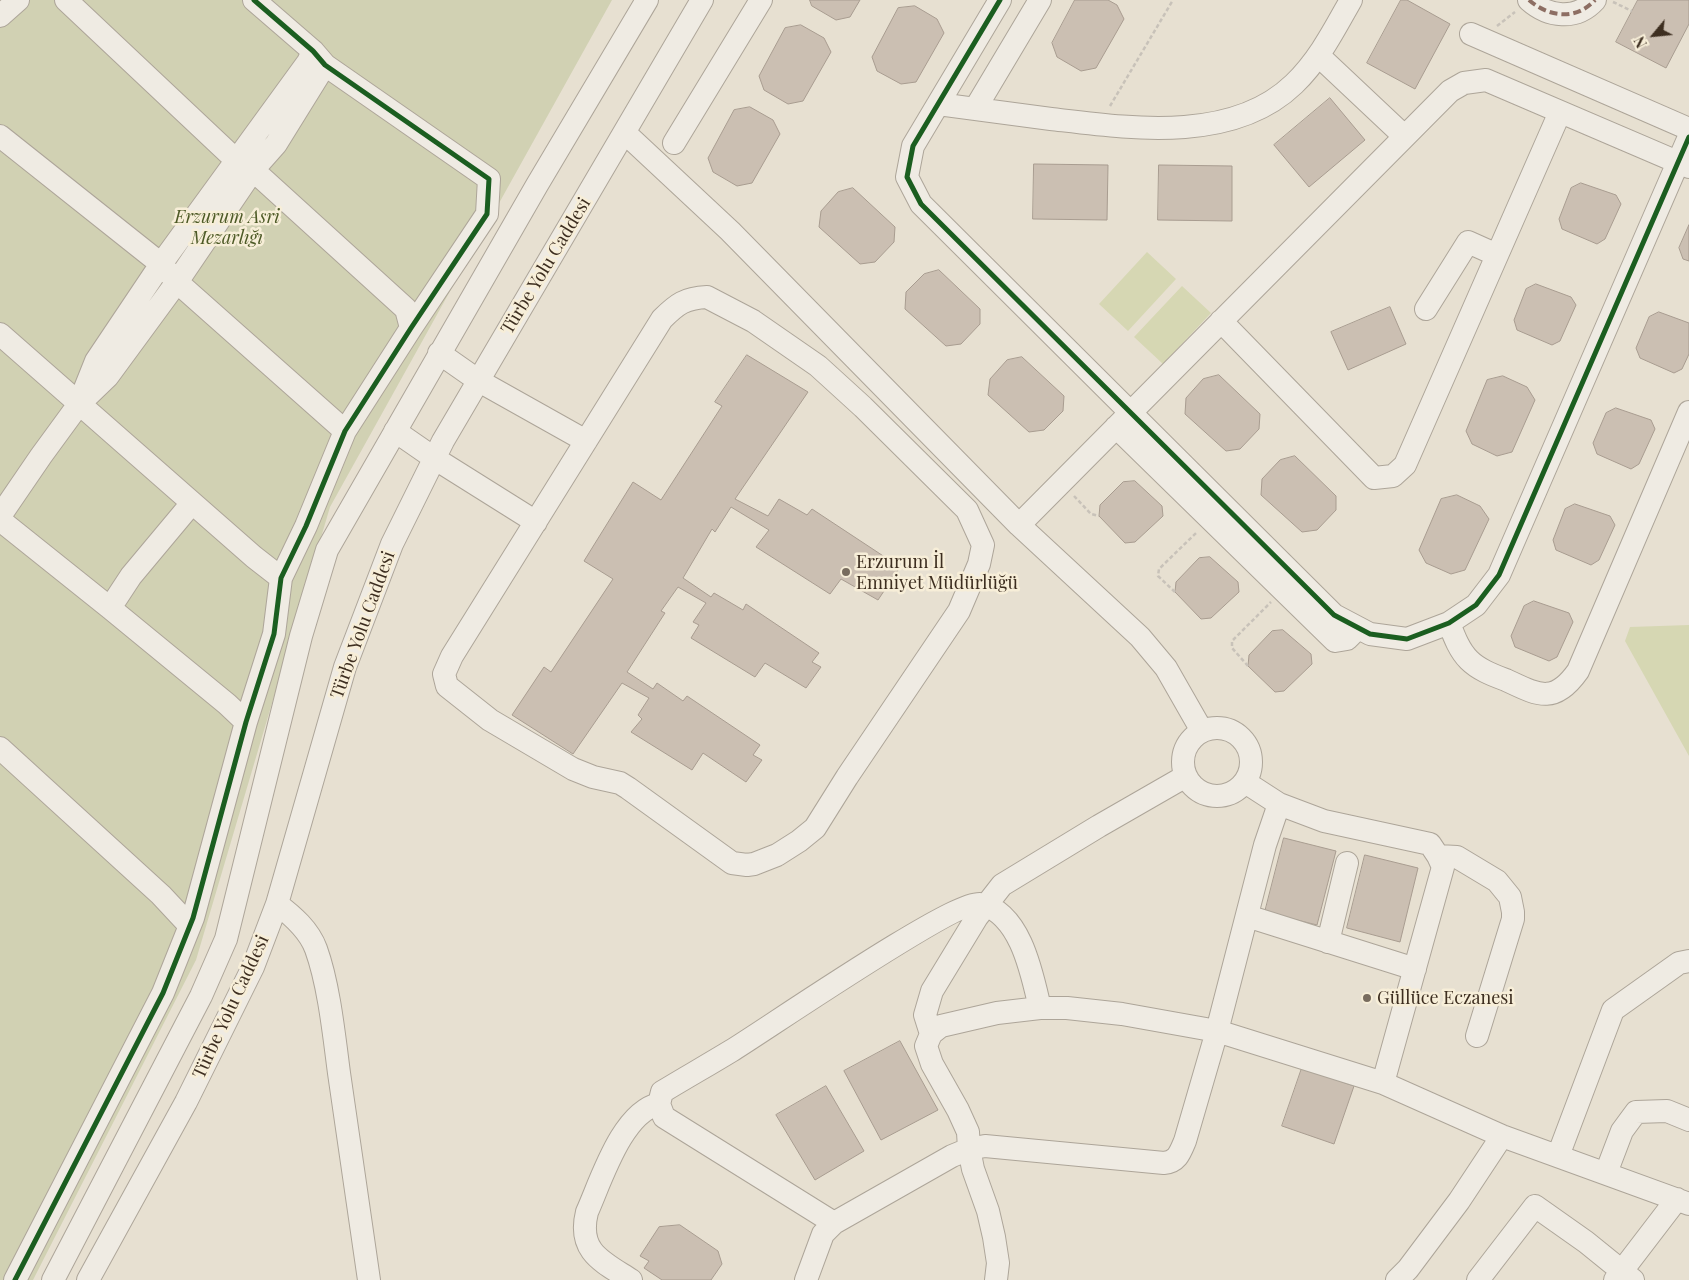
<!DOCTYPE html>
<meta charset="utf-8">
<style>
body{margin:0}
#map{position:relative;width:1689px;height:1280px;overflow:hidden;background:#e7e0d1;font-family:"Playfair Display",serif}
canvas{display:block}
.north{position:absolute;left:1629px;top:10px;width:50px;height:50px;-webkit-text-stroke:4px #f7eed8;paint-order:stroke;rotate:242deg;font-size:14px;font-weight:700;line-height:20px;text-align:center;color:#3d2e20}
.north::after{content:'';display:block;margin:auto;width:18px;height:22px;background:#3d2e20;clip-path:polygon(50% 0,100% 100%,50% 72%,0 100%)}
</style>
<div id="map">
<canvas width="1689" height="1280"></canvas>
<div class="north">N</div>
</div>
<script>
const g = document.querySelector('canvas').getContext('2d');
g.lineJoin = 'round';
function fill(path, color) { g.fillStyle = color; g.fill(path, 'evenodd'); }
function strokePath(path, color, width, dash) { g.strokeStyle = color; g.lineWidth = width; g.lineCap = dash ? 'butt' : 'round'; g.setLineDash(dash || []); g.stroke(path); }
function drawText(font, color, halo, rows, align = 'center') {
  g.font = font + ' "Playfair Display",serif'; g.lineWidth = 5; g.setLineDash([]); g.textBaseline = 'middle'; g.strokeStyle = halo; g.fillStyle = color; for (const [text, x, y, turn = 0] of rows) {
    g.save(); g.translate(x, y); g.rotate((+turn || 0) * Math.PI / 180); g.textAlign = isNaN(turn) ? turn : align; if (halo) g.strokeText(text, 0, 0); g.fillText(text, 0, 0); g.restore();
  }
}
const green = new Path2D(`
 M1147,252L1176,279L1128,331L1099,304Z
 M1182,286L1211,313L1163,364L1134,337Z
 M1689,625V756L1625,641L1630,627Z`);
const cemetery = new Path2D(`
 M0,0H612L330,507L196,960L33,1280H0Z`);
const building = new Path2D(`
 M810,0H860L850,17L836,20L812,6Z
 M1075,0H1108L1117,5L1124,19L1096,68L1081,71L1057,57L1052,43Z
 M1401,0H1407L1450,24L1415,89L1367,63Z
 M1638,0H1689V24L1666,68L1616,42Z
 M915,6L937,19L944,33L916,82L901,84L877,71L872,57L898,8Z
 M801,25L824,38L831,52L803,101L788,104L764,90L759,76L785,28Z
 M1330,98L1365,140L1309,187L1274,145Z
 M750,107L773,120L780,134L752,183L737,186L713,172L708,158L734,110Z
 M1034,164L1108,165L1107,220L1033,219Z
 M1159,165L1232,166V221L1158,220Z
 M1581,183L1616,195L1621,204L1605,239L1597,244L1562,229L1559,219L1571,188Z
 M853,188L895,227L894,242L875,262L860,264L819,227L821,211L838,192Z
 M1689,225V261L1683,259L1679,248Z
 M939,270L980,309V324L961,344L946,346L905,309L906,292L924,274Z
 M1536,284L1571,297L1576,305L1560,341L1552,345L1517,330L1514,320L1526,289Z
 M1390,307L1406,344L1348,370L1331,332Z
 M1659,312L1689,323V354L1682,369L1674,373L1640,358L1636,348L1649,317Z
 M747,355L808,392L735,499L768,516L779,499L807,515L812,509L900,567L878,600L841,579L830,594L756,547L769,530L731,507L715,532L712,529L683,578L711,597L714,593L743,610L746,604L819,653L812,662L821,667L806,688L765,663L755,677L691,638L699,625L693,622L706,603L678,587L661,611L665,613L627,672L653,689L657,683L683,701L687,696L760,745L753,755L762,760L746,782L703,753L692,770L631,732L642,719L638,715L649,698L622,683L573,754L512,715L544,667L551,672L613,579L584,561L633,482L661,500L722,406L715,402Z
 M1022,357L1064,396L1063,411L1044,430L1029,432L988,395L990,379L1007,360Z
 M1219,375L1260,414L1259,429L1240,449L1226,451L1185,414L1186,398L1203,379Z
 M1503,376L1527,387L1535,400L1512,452L1497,456L1472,444L1466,431L1487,380Z
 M1616,408L1651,420L1655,429L1639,464L1631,469L1597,454L1593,443L1606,413Z
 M1295,456L1336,496V510L1317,530L1302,532L1261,495L1262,479L1280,460Z
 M1135,481L1162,506L1163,516L1135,542L1125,543L1099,516L1100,505L1123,482Z
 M1457,495L1480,506L1489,519L1465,570L1451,574L1426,563L1419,550L1441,499Z
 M1575,504L1610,516L1615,525L1599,560L1591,565L1556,550L1553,540L1565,509Z
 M1210,557L1238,582L1239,592L1211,618L1201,619L1175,592L1176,582L1199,558Z
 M1534,601L1569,613L1573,622L1557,657L1549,661L1515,647L1511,636L1524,606Z
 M1283,630L1311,654L1312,664L1284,691L1275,692L1248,666L1249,655L1272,631Z
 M1284,838L1336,851L1317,925L1265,912Z
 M1365,855L1418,868L1400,942L1347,928Z
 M900,1041L938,1110L881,1140L844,1071Z
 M1302,1068L1354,1086L1334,1144L1282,1126Z
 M826,1086L864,1151L815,1180L776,1115Z
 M680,1225L718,1251L722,1264L711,1280H662L644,1268L649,1261L640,1256L659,1227Z`);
const path = new Path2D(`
 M1613,2L1632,11
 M1497,26L1515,12
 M1110,106L1173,0
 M1074,496L1091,514L1099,516
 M1175,592L1158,576L1159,569L1196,533
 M1248,666L1232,648V641L1271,602`);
const minor = new Path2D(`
 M66,0L237,161L253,170L406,309L411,328
 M1000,0L913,146L907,177L921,204L1334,615L1370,634L1407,639L1449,623L1476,605L1499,575L1689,137
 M1529,0C1548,17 1576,21 1595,0
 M0,16L18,0
 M1471,34L1689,129
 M1319,56L1404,136
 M938,104C976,109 1013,114 1051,119C1128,128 1232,144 1294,84C1319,60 1334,30 1351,0
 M975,109L1040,0
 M625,133L730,231L1019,525L1140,637L1166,668L1202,731
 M0,136L161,264L177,282L345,431
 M674,143L761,0
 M707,297L753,321L818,366L863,407L967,510L983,545L979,564L959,611L847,777L815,828L799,841L777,855L754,864L747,865L732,863L628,788L620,783L593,777L573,769L490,720L447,686L444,674L452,656L662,319C677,304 685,298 707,297Z
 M1426,309L1468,242L1497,255
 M1221,321L1374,478L1393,476L1405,465L1560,112
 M0,334L254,557L281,578
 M439,353L479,381L586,441
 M82,396L96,361L161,264L308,62L313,51
 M1116,427L1335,641L1347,639L1358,628
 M395,431L434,458L536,522
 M0,516L41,456L79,404L108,376L177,282L253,170L276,144L325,65
 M0,520L110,608L227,704L246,722
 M1019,525L1450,91L1464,83L1486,80L1689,167
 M110,608L131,576L192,503
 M1449,623C1454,636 1459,650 1469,660C1479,670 1493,675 1506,680C1538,695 1554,705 1578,671L1689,412
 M1183 762a34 34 0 1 1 68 0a34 34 0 1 1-68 0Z
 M0,748L161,895L189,925
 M1245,782L1279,804L1324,821L1430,844L1438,856L1443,867L1383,1083
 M1438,856L1457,857L1497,881L1510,897L1513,912V919L1477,1036
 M277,904C293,916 309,930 316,949C329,985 334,1035 339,1073C349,1142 359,1211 369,1280
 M1247,916L1415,969
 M1328,942L1347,863
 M931,1034L925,1015L932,991L977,917L1002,885L1099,826L1186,776
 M1558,1156L1613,1010L1679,963L1689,961
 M1606,1173L1622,1131L1636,1112L1667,1111L1689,1120
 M834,1223L664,1117L659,1104L662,1092C685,1078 708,1065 731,1051C764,1031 958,897 981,904C1021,914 1032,974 1040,1008
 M15,1280L163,993L193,918L246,722L274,634L281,578L306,526L345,431L411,328L487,214L489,179L325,65L313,51L254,0
 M53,1280L201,996L226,939L301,636L327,550L537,185L647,0
 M88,1280L186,1102L253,967L277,904L345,667L392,544L443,441L702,0
 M631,1280C603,1262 577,1252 587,1212C601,1181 622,1112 659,1104
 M806,1280L823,1234L834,1223L952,1156L969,1149L985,1146L1164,1163C1177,1162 1180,1153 1185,1141L1217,1031L1265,845L1279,804
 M996,1280L998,1263L994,1237L988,1211L973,1169L969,1149L968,1132L958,1110L932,1064L926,1046L931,1034L941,1026L997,1013L1040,1008H1067L1122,1014L1217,1031L1383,1083L1502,1136L1689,1204
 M1397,1280L1408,1269L1459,1201L1502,1136
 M1478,1280L1535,1206L1586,1242L1633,1280
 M1615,1280L1677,1199`);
const quiet = new Path2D(`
 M1529,0C1548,17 1576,21 1595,0`);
const cycleway = new Path2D(`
 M1000,0L913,146L907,177L921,204L1334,615L1370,634L1407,639L1449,623L1476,605L1499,575L1689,137
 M15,1280L163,993L193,918L246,722L274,634L281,578L306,526L345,431L411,328L487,214L489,179L325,65L313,51L254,0`);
const markers = [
 [846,572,5,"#786c5e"],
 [1367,998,5,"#786c5e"]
];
const parkNames = [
 ["Erzurum Asri",227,217],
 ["Mezarlığı",227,238]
];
const streetNames = [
 ["Türbe Yolu Caddesi",546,266,-59],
 ["Türbe Yolu Caddesi",363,625,-70],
 ["Türbe Yolu Caddesi",231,1007,-65]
];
const poiNames = [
 ["Erzurum İl",856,562],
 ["Emniyet Müdürlüğü",856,583],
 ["Güllüce Eczanesi",1377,998]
];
fill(green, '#d6d7b3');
fill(cemetery, '#d1d1b3');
fill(building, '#cbbfb2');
strokePath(building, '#a89c90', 1);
strokePath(minor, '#ada599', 24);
strokePath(path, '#c8c2b9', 2.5, [4, 2.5]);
strokePath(minor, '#efebe3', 22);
strokePath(quiet, '#8d6e63', 4, [8, 4]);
strokePath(cycleway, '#1b5e20', 5);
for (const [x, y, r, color] of markers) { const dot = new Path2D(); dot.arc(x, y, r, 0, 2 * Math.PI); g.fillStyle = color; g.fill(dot); strokePath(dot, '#f7eed8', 2); }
drawText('italic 18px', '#4d5a26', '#f7eed8', parkNames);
drawText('18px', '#3d2e20', '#f7eed8', streetNames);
drawText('18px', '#3d2e20', '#f7eed8', poiNames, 'left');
</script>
